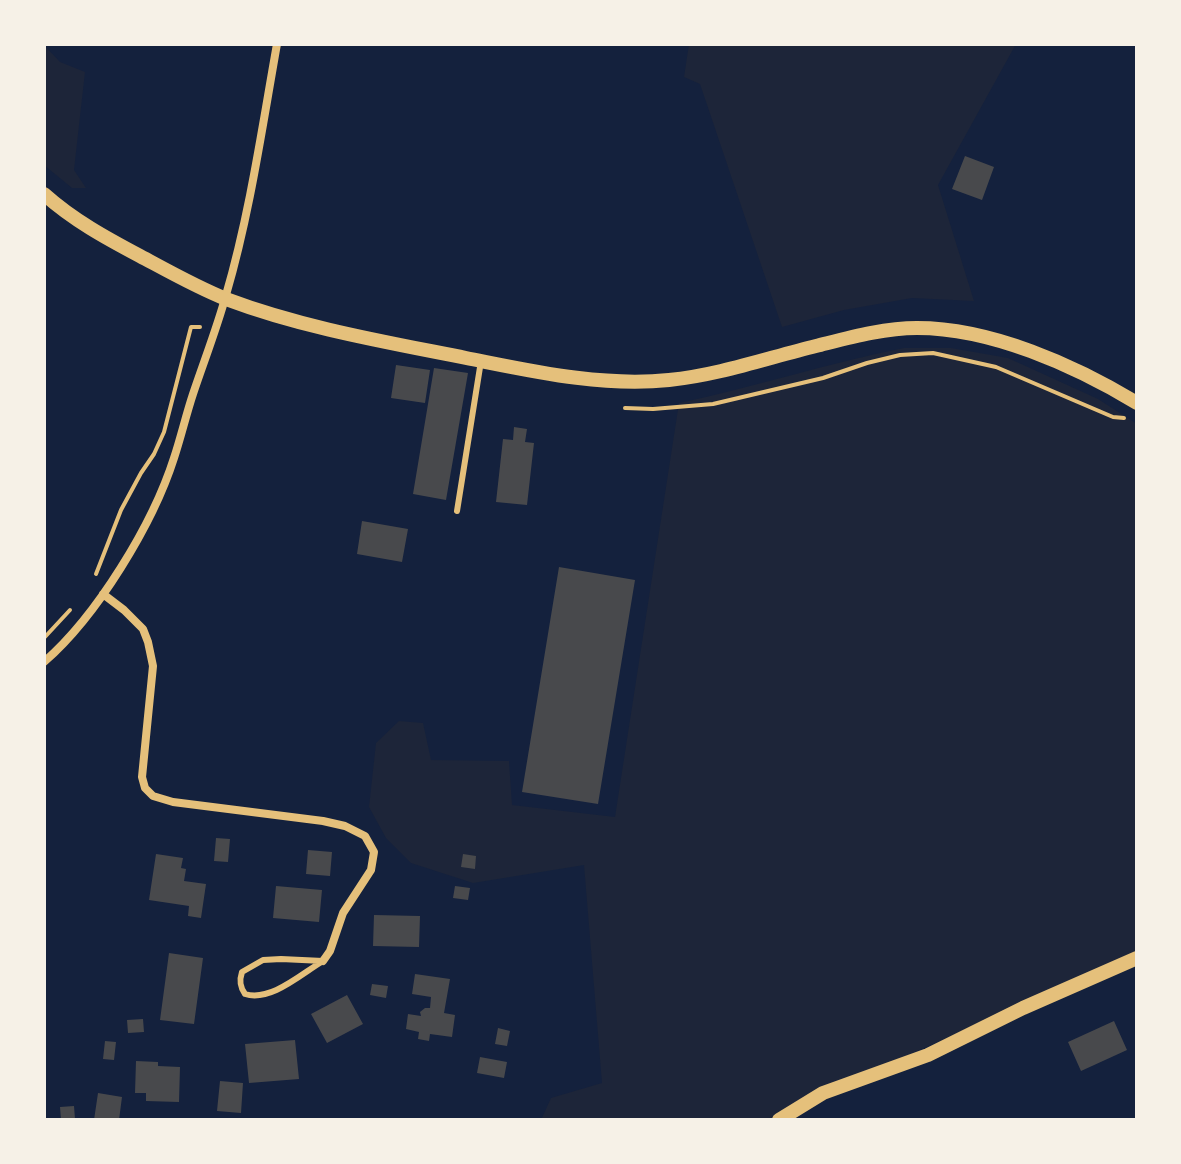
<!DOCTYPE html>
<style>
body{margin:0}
#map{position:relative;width:1181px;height:1164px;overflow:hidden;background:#14213d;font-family:"IBM Plex Sans",sans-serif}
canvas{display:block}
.frame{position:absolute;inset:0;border:46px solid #f6f1e7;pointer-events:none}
</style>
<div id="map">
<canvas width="1181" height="1164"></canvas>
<div class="frame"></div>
</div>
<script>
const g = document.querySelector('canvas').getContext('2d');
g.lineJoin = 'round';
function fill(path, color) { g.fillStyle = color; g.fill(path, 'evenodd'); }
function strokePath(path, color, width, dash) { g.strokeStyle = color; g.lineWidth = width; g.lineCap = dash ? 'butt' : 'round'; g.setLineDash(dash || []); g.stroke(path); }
const green = new Path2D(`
 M689,44H1016L938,185L974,301L912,298L844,310L782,327L700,84L684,77Z
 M44,45L60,62L85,72L74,170L86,188H72L44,165Z
 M904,348H951L1008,358L1098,399L1137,424V953L897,1060L835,1081L771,1120H541L551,1098L602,1083L584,865L473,883L411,863L386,838L369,807L376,743L399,721L423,723L431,760L509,761L512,805L615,817L679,403C755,387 828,363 904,348Z`);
const building = new Path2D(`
 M965,156L994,167L982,200L952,189Z
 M396,365L430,370L425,403L391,398Z
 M434,368L468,373L446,500L413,494Z
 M514,427L527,429L525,442L534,443L527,505L496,502L503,439L513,440Z
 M362,521L408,529L402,562L357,554Z
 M559,567L635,580L598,804L522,792Z
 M216,838L230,839L228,862L214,861Z
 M308,850L332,852L330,876L306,874Z
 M156,854L183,858L181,868L186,869L184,881L206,884L201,918L188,916L189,906L149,900Z
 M463,854L476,856L475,869L461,867Z
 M276,886L322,890L319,922L273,918Z
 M455,886L470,888L468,900L453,898Z
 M374,915L420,916L419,947L373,946Z
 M169,953L203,958L194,1024L160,1020Z
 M415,974L450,979L444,1013L455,1015L452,1037L430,1034L429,1041L418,1039L419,1032L406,1029L408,1014L421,1016L420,1012L425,1008H430L431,997L412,994Z
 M372,984L388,986L386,998L370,995Z
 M347,995L363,1024L327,1043L311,1014Z
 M143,1019L144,1032L128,1033L127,1020Z
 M1114,1021L1127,1050L1081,1071L1068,1042Z
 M498,1028L510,1031L507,1046L495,1044Z
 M295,1040L299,1079L249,1083L245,1044Z
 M105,1041L116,1042L114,1060L103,1059Z
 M480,1057L507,1062L504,1078L477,1073Z
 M136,1061L158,1062V1066L180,1067L179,1102L146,1101V1093H135Z
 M220,1081L243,1083L241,1113L217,1111Z
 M98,1093L122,1097L119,1120H94Z
 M74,1106L75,1119L61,1120L60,1107Z`);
const path = new Path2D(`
 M625,408L653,409L713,404L823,378L867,363L900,355L933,353L996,367L1113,417L1124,418
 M96,574L121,510L141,473L154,454L164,432L191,327H200
 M44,638L70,610`);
const service = new Path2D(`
 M457,511L481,361
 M281,959L323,961C301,974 271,1002 245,994C240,987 239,981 242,972L263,960Z`);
const minor = new Path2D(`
 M103,594L124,610L143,629L148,642L153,666L142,777L145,788L153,796L173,802L323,821L345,826L365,836L374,852L371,870L343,913L330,951L323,961
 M44,662C97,616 153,524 174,458C181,437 186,415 193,394C204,361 217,328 226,295C250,213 262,128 277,44`);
const tertiary = new Path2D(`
 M44,194C73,220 106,238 140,256C168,271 196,287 226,299C303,328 386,342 466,358C532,371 601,387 669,380C719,375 767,358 816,346C848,338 883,328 917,328C991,328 1074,365 1137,403
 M779,1120L823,1093L928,1055L1023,1008L1137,958`);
fill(green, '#1d2539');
fill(building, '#48494c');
strokePath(path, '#e5c07b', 4);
strokePath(service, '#e5c07b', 6);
strokePath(minor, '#e5c07b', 8);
strokePath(tertiary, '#e5c07b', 14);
</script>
